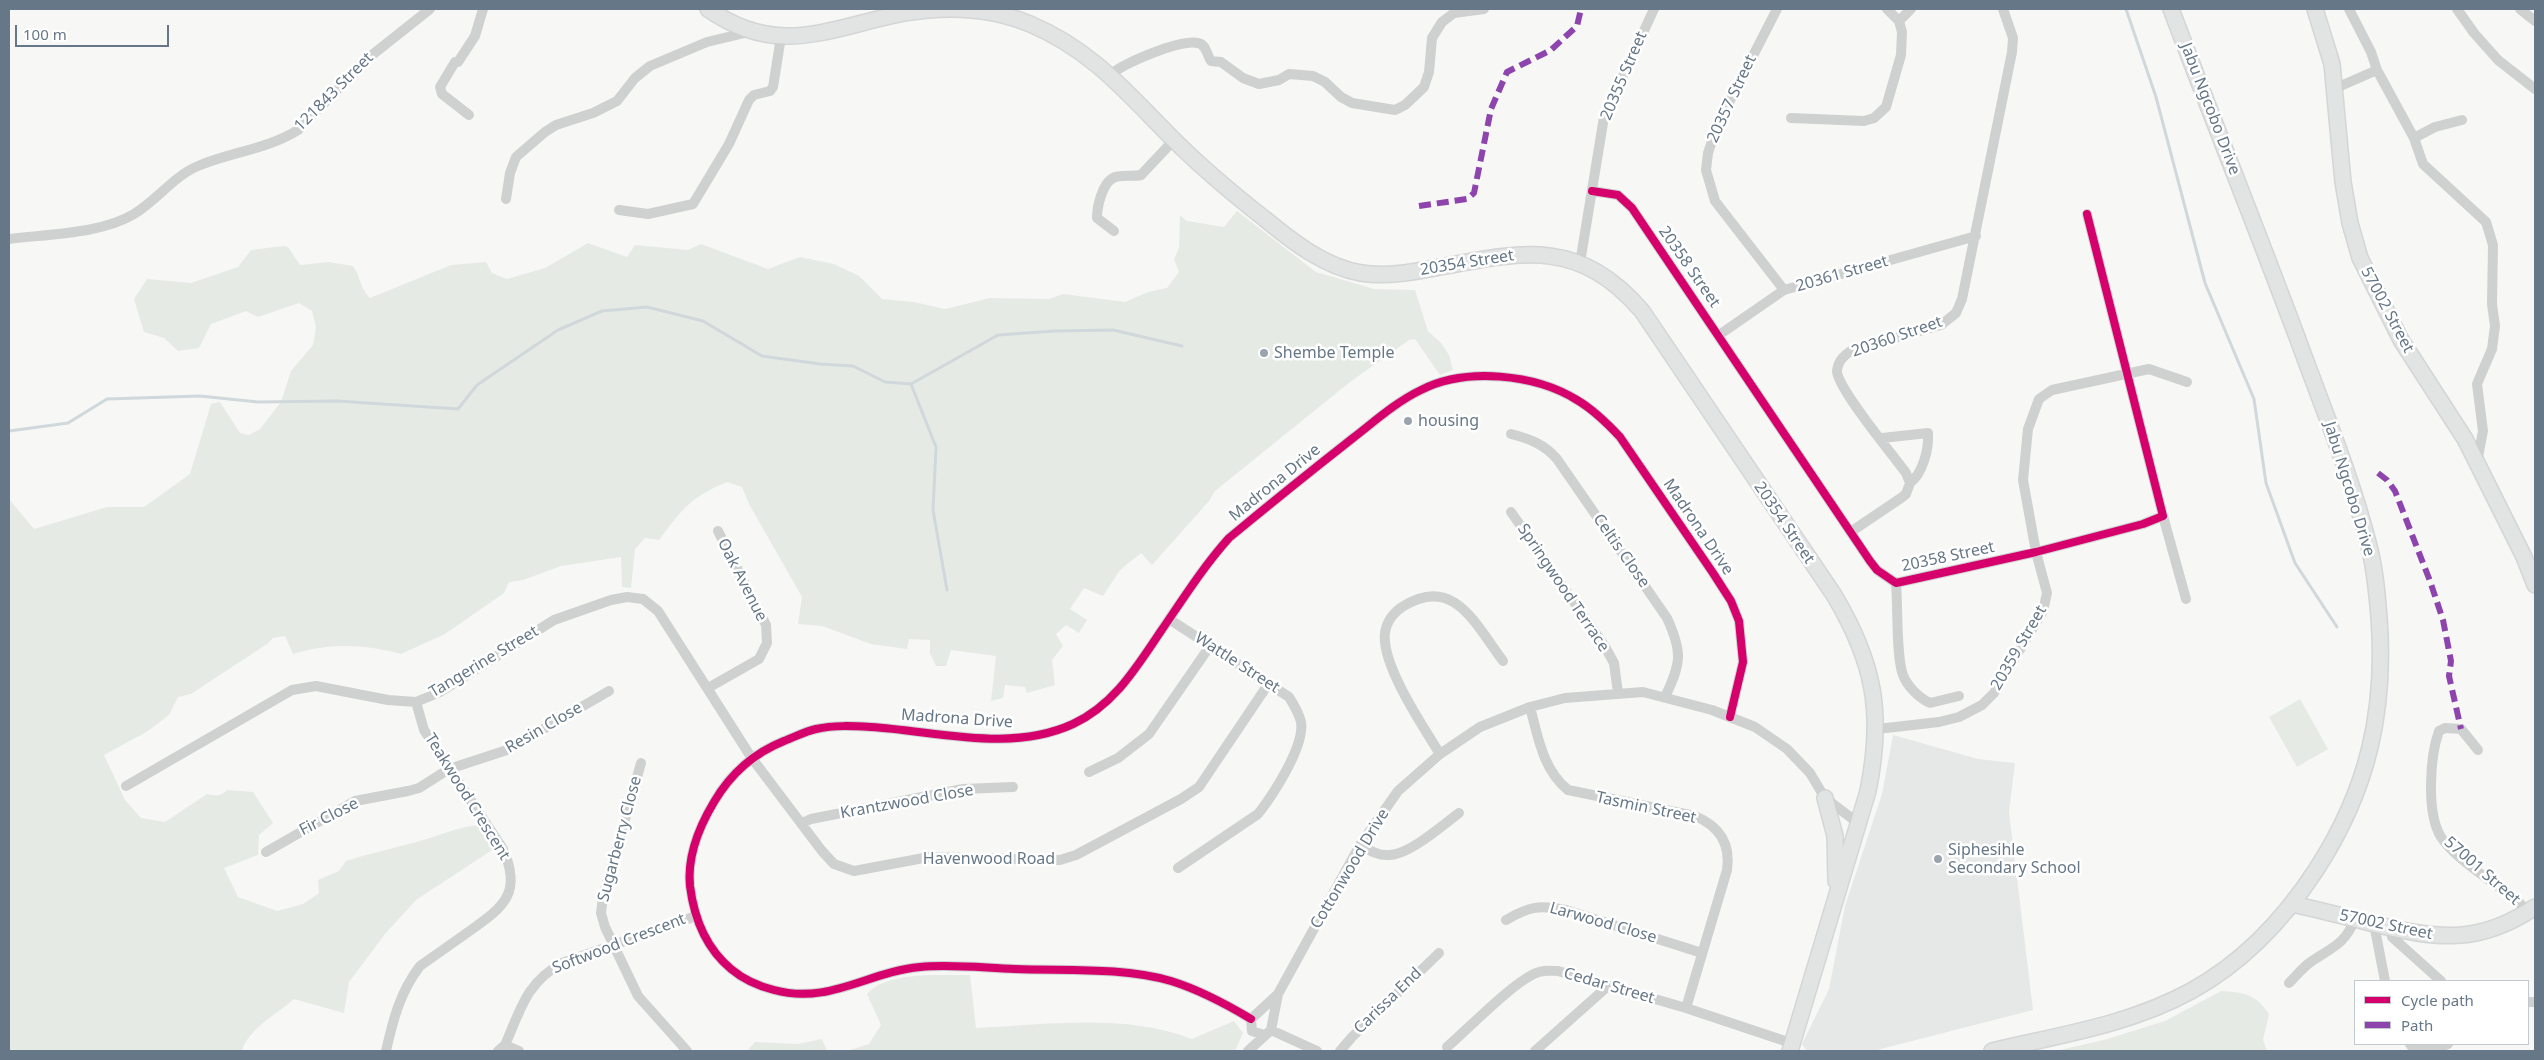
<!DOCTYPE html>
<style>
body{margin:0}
#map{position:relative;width:2544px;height:1060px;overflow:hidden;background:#f7f7f6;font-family:"Noto Sans",sans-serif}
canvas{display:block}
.frame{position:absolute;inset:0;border:10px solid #667787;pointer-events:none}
.legend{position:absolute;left:2354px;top:980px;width:175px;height:65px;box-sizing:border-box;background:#fff;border:1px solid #c2c9cf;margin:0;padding:6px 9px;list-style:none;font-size:15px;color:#667787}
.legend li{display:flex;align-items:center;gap:10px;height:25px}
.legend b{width:25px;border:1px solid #c2c9cf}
.scale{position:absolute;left:15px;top:25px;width:154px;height:22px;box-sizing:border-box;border:2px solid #667787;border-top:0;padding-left:6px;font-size:15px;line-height:18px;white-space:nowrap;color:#667787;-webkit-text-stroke:4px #fff;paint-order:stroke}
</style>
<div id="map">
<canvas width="2544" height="1060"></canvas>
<div class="frame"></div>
<ul class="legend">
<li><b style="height:6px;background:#d6006c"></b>Cycle path</li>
<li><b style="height:6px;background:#8e44ad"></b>Path</li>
</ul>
<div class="scale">100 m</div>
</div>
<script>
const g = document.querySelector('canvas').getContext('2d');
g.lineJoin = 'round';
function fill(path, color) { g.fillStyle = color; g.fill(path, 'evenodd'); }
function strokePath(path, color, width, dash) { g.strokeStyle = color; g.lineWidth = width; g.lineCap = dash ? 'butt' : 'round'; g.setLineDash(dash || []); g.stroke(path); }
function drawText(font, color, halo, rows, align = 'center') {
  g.font = font + ' "Noto Sans",sans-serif'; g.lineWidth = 5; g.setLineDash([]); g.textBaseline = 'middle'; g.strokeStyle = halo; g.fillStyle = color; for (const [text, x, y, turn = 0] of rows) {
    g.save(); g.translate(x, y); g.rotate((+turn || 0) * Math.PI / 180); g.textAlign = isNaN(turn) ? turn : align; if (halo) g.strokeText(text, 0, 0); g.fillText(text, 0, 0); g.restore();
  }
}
const built = new Path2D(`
 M1893,735L1978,759L2015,763L2009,812L2033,1010L1873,1051H1807L1802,1044L1829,989L1845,906L1882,794Z`);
const green = new Path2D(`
 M1237,211L1316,272L1374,289L1415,290L1428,331L1441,343L1449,355L1453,370L1440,375L1415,339L1409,340L1350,382L1215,491L1209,501L1152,565L1141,553L1120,570L1103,596L1084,588L1070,609L1087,620L1079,633L1066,625L1056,634L1063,646L1052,660L1055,685L1027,693L1025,687L1005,685L1003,698L991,701L996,656L951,650L946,666H936L930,653V640L909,639L907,649L871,644L822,626L798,624L802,597L749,504L742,487L727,482C691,497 682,509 659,540L645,538L635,549L631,588L622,587L621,557L561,566L523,580L509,582L504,593L445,634L401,654C363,644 330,643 293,654L285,636L273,638L267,644L191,694L178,697L169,715L148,731L104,755L125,800L141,818L165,822L207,794C216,796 220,797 227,790L253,792L273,823L259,835L258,855L224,868L238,897L277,911L303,904L319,893L318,880L339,871L346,861C368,854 390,849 413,843C436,837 456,827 480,825L495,848L416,900L385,934L349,982L344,1013L294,999C277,1014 247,1030 242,1051H9V499L34,529L107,507H144L190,474L211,404L220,402L240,433L249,435L260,429L281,402L291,371L313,345L316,327L312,311L299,303L258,317L246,311L211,324L199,348L178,351L164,338L144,332L134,299L147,279L191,283L238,267L251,250L283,246L288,247L300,265L329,262L353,266C360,275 361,291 370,298L451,265L486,262L492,273L507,279L545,268L588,243L627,257L635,245L688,250L701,244L768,269L800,257L834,264L859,276L882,299L914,302L945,309L990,298L1049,299L1063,294L1125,302L1148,292L1167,288L1179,272L1174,259L1179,248L1180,215L1187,221L1224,227Z
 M2300,699L2328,749L2297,767L2269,717Z
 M930,975H970L976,1028C1048,1025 1124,1013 1192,1039L1234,1021L1243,1033L1235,1051H847L869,1044L881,1025L867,994C880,978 910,976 930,975Z
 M2221,991C2243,992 2256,994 2269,1014L2263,1040L2267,1051H2055L2104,1040L2165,1021Z
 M822,1039L827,1051H747L755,1042L798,1044Z`);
const stream = new Path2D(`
 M2126,9L2156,97L2205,283L2254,399L2266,483L2295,563L2337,627
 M911,384L936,447L933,510L947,590
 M9,431L68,423L107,399L200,396L258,402L337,401L458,409L477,385L558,330L602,311L647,307L703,321L762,356L820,364L853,366L885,382L911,384L998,335L1055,331L1113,330L1182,346`);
const street = new Path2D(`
 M1777,9L1717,126L1708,153L1706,170L1715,201L1784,290
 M2349,9L2371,52L2377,70L2414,138L2423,164L2486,222L2493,245L2492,304L2495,326L2492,349L2477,384L2483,431L2477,462
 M2457,9L2474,33L2498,60L2535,89
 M2520,9L2535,21
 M1899,21L1911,9
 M1110,75C1124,63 1180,39 1198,43C1206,44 1207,55 1211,61L1221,62L1243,78L1259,84L1279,80L1289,74L1313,76L1325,82L1341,97L1352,103L1395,110L1405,105L1424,87L1429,72L1432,38L1442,22L1454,13L1484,9
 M2336,88L2377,70
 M469,115L442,94L440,87L455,62H458L475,36L483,9
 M1791,118L1864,121L1874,118L1886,107L1901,55L1902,32L1899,21L1887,9
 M2414,138L2435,127L2462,120
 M1592,191L1618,195L1632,208L1870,561L1877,570L1896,583L2036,552L2143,524L2163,516L2087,214
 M506,199L510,173L516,157L545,132L556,125L593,113L617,101L635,78L650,66L707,42L753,31
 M619,210L648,214L693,204L729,144L749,100L754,95L770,91L773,87L781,37
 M1114,231L1097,218C1097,207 1102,184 1113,178C1120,174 1132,177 1141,175L1174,140
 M9,239C48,234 101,234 134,214C157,200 174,176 198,166C231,152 268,149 298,130L367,59L430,9
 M1580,263L1604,117L1654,9
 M1719,335L1784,290L1976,236
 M1511,434C1530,439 1544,444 1557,459L1667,618C1683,653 1681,663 1665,697
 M1882,438L1928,433C1929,449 1923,473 1910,483
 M1511,512L1604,645L1614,663L1618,693
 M2163,516L2186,599
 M1852,531L1901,498L1906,494L1910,483L1906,473C1893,455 1837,388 1837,371C1838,360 1845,355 1852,350L1941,325L1956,313L1962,299L2012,52L2013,38L2003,9
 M1896,583C1898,605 1896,657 1903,675C1907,686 1919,698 1930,703L1959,696
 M1169,619L1289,697C1294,705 1299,713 1301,722C1305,746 1273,795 1258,814L1178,868
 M708,688L759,659L767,643L766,625L718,531
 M1530,707C1538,737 1543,770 1568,790L1695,816C1719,826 1731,843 1727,870L1686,1008
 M1877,729L1939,722L1959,717L1982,705L1994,693L2043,611L2047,593L2036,552L2023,480L2028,429L2039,399L2052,390L2149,369L2187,382
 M2478,750L2461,729L2445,728L2439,731C2430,756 2426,813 2441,837C2453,855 2476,870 2493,883C2506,893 2519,897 2526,913
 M1440,754C1423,727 1388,674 1385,642C1383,628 1390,615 1402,607C1454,574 1475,624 1503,661
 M641,763L603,897L601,913L605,927L638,996L687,1051
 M1089,772L1118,758L1149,734L1210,646
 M126,786L292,690L316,686L388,700L416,702L440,692L554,620L611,600L627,597L643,599L658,611L751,757L822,851L834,864L854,871L929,857L1060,860L1076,855L1181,799L1199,787L1269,683
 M802,823L811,819L963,789L1013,787
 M1360,845C1369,850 1378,856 1389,855C1409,855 1443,825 1459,813
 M266,852L355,801L408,791L419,788L449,769L507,750L609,691
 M1506,920C1530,906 1539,905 1566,910L1702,953
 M2374,924L2385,981
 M2390,928L2392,937L2441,981
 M2289,983C2296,976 2303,967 2312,961C2333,947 2345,944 2355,919
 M2528,1002H2535
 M1251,1019C1226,1004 1200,990 1171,981C1122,967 1066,971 1015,969C984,968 951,964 920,967C867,972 829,1005 774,990C758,986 743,979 731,969C706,948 694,918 690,886C687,856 699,827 714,802C731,773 754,753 784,741C795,737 806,731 816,729C834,725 853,726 871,727C937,731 1010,753 1073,724C1114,705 1136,668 1161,631C1183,599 1203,567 1229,538C1270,504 1311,471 1353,438C1375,421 1396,402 1421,390C1466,367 1535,374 1577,400C1594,410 1607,423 1620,437L1713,573L1731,601L1739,621L1743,662L1730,717
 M1271,1030L1317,1051
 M1264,1035L1252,1031L1251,1019L1277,995
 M2410,1044L2415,1051
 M2420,1044L2429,1051
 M505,1045L519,1051
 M1447,1047C1467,1030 1517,978 1539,972C1546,970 1552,971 1558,971L1686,1008L1791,1043
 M386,1051C393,1020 400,992 420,966C437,954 454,942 471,930C505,906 522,892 503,849L424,730L416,702
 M498,1051L505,1045C521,1009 526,983 562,963L696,916
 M1248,1051L1271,1030L1278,994L1360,845L1398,791L1440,754L1480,727L1530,707L1565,698L1643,692L1712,710L1755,727L1787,749L1810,773L1825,798L1858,823
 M1340,1051L1352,1037L1439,953
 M1535,1051L1608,986
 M2429,1051L2448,1044`);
const secondary = new Path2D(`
 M708,9C780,59 830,27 905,13C947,6 991,8 1030,24C1092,50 1127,93 1173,139C1202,168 1233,194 1265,219C1293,242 1325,267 1361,273C1388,277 1413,272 1440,267C1524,251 1580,239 1642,311L1834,595C1874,662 1884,713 1868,791L1790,1051
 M2315,9L2332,64L2343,182L2350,223L2360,258L2401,340L2465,439L2524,557L2535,585
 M1825,798L1835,836L1836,881
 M2292,904C2319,910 2347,917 2374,924C2437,939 2479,945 2535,907
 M1992,1051C2059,1035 2129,1025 2191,991C2242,963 2284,919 2316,870C2368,790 2386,711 2379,617C2377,593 2375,569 2369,546C2351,475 2322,406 2297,337C2256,227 2212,118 2171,9`);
const quiet = new Path2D(`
 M1419,206L1467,199L1474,193L1491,109L1507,72L1551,50L1577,26L1581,9
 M2378,473L2387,480L2395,491L2430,581L2443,620L2451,661L2449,676L2461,729`);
const cycleway = new Path2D(`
 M1592,191L1618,195L1632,208L1870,561L1877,570L1896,583L2036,552L2143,524L2163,516L2087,214
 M1251,1019C1226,1004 1200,990 1171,981C1122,967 1066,971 1015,969C984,968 951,964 920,967C867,972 829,1005 774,990C758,986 743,979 731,969C706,948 694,918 690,886C687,856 699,827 714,802C731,773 754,753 784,741C795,737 806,731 816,729C834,725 853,726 871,727C937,731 1010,753 1073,724C1114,705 1136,668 1161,631C1183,599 1203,567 1229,538C1270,504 1311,471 1353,438C1375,421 1396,402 1421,390C1466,367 1535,374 1577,400C1594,410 1607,423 1620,437L1713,573L1731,601L1739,621L1743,662L1730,717`);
const markers = [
 [1264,353,5,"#99a4ae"],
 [1408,421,5,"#99a4ae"],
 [1938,859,5,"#99a4ae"]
];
const streetNames = [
 ["20355 Street",1624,76,-67],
 ["121843 Street",334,92,-45],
 ["20357 Street",1732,99,-65],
 ["Jabu Ngcobo Drive",2210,109,69],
 ["20354 Street",1467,263,-9],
 ["20358 Street",1689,267,55],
 ["20361 Street",1842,274,-16],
 ["57002 Street",2387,310,62],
 ["20360 Street",1897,337,-19],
 ["Madrona Drive",1275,483,-39],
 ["Jabu Ngcobo Drive",2349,489,73],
 ["20354 Street",1784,523,56],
 ["Madrona Drive",1698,527,56],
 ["Celtis Close",1621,551,55],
 ["20358 Street",1948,557,-12],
 ["Oak Avenue",742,580,63],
 ["Springwood Terrace",1563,588,56],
 ["20359 Street",2019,648,-60],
 ["Tangerine Street",484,662,-31],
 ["Wattle Street",1237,663,33],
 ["Madrona Drive",957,719,4],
 ["Resin Close",544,728,-30],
 ["Teakwood Crescent",467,797,58],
 ["Krantzwood Close",907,802,-10],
 ["Tasmin Street",1646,808,12],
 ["Fir Close",329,817,-27],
 ["Sugarberry Close",620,839,-75],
 ["Havenwood Road",989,859],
 ["Cottonwood Drive",1350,869,-59],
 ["57001 Street",2482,871,41],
 ["Larwood Close",1603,923,16],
 ["57002 Street",2386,925,12],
 ["Softwood Crescent",619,944,-21],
 ["Cedar Street",1609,986,16],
 ["Carissa End",1388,1001,-44]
];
const poiNames = [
 ["Shembe Temple",1274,353],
 ["housing",1418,421],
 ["Siphesihle",1948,850],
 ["Secondary School",1948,868]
];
fill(built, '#e6e7e7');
fill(green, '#e6eae4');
strokePath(stream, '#d0d8db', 3);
strokePath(secondary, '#d4d5d6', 18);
strokePath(street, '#cfd1d1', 10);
strokePath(secondary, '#e2e3e3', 15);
strokePath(quiet, '#8e44ad', 6, [12, 6]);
strokePath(cycleway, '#d6006c', 8);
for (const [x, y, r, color] of markers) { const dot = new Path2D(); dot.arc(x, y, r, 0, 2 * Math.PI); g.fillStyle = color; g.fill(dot); strokePath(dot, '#fff', 2); }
drawText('16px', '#667787', '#fff', streetNames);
drawText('16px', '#667787', '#fff', poiNames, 'left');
</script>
